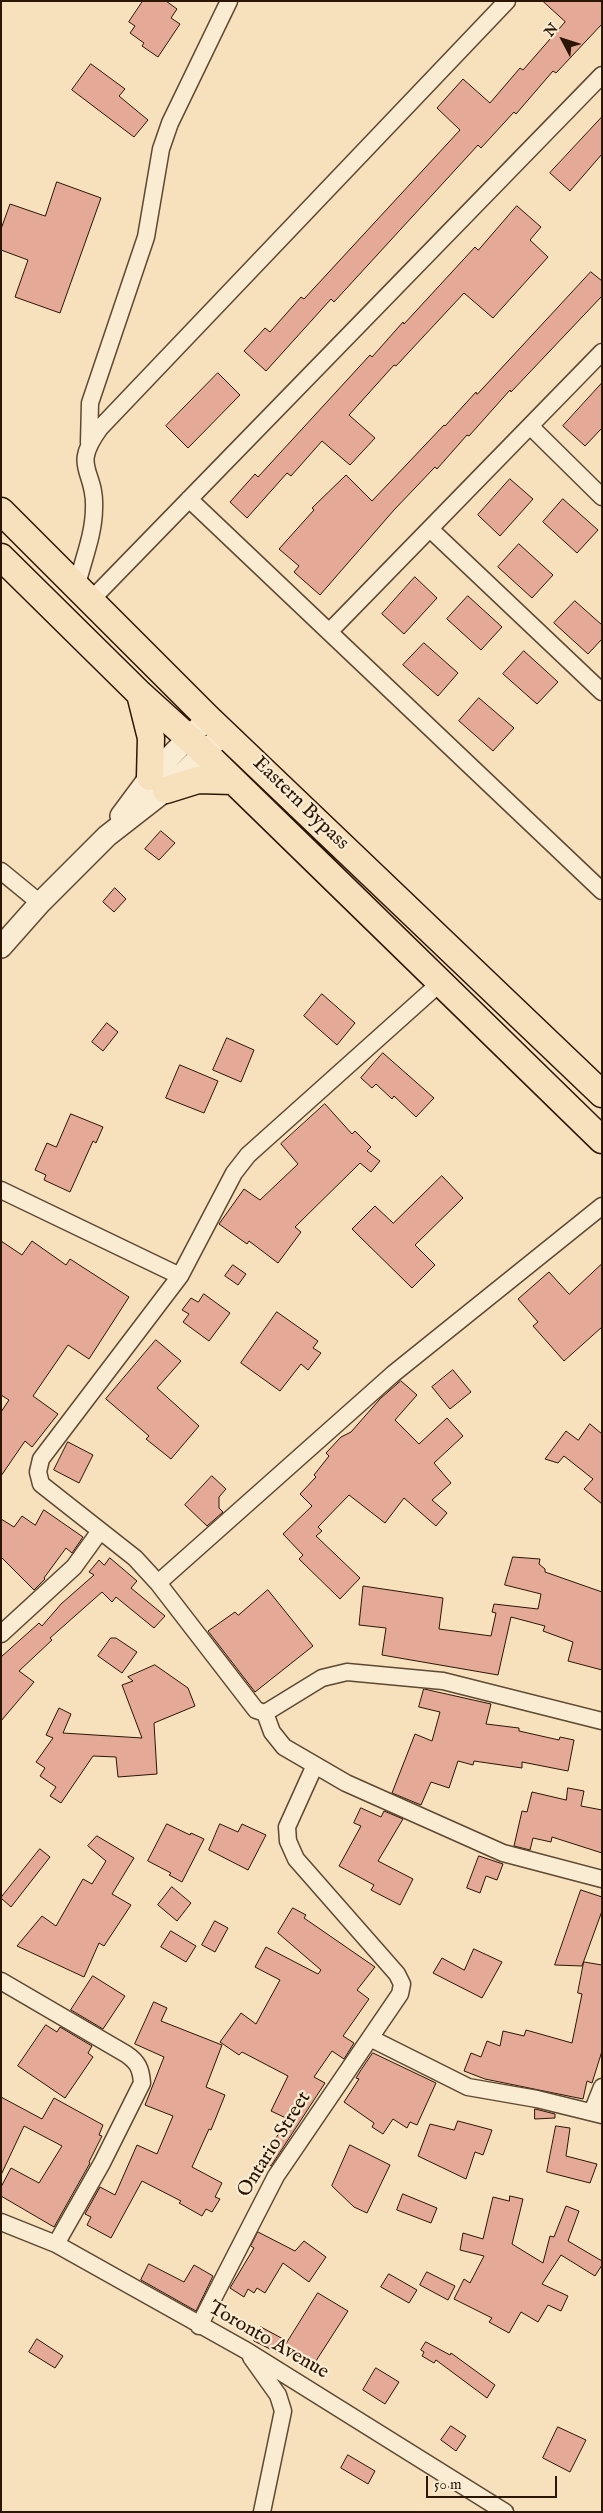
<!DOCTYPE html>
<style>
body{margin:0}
#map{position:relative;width:603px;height:2513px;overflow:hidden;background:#f6e1bc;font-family:"IM FELL English",serif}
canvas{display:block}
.frame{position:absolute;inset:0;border:2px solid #2b1504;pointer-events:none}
.north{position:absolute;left:538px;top:15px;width:50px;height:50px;-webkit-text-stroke:4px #f9ecd3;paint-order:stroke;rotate:310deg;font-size:14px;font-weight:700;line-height:20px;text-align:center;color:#2b1504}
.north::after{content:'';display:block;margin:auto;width:18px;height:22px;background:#2b1504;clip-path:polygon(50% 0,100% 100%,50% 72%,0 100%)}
.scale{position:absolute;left:426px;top:2476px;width:131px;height:22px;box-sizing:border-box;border:2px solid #2b1504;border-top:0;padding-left:6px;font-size:15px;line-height:18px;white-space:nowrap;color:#2b1504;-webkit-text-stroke:4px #f9ecd3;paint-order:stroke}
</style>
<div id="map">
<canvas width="603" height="2513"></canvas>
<div class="frame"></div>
<div class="north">N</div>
<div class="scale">50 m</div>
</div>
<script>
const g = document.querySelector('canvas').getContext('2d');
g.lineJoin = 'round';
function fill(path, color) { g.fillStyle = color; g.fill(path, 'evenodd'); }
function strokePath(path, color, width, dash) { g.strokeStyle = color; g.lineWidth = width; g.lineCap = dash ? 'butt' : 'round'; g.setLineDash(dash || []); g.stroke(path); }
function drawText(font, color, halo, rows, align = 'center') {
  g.font = font + ' "IM FELL English",serif'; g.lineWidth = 4.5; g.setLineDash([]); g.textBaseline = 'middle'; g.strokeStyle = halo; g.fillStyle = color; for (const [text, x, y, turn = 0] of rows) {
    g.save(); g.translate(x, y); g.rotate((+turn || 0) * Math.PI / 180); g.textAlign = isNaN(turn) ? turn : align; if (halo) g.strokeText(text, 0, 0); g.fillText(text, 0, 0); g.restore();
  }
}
const building = new Path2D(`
 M143,1H166L177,9L171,18L180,24L158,57L142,46L144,43L130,33L135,26L129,22Z
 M543,1H602V24L556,73L553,71L516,114L514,112L481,148L478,145L334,302L331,299L266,371L244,351L265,328L270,332L301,297L304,299L460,130L437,108L463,79L490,103L520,68L523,70L565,22Z
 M91,64L125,89L119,96L148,120L134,137L72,90Z
 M602,117V154L570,191L550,173Z
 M57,182L101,198L60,313L15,297L28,260L1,250V229L10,204L45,216Z
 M517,206L541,227L530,240L548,257L493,318L464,293L396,366L394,365L349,415L375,438L350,465L322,441L291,476L287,473L247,518L230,502L255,474L258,477L370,355L372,357L403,322L404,324L475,247L478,250Z
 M591,272L602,281V296L511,392L510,390L469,436L467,435L437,469L435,467L394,510L320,595L294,572L299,566L279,549L314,510L312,508L346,475L372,501L444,425L445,426L476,392L477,394Z
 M218,373L240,395L188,448L166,426Z
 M602,383V428L585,446L563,426Z
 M510,479L533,499L500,536L478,515Z
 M563,499L598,530L577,553L543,522Z
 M519,544L553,575L532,598L498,567Z
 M415,577L437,598L404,634L382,614Z
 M468,596L502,627L481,650L447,619Z
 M575,601L602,625V639L588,654L554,623Z
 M424,643L458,673L438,696L403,665Z
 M524,651L558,682L537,704L503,674Z
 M479,698L514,728L493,751L459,721Z
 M161,831L175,843L159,860L145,849Z
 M115,888L126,899L114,912L103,902Z
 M322,994L355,1023L337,1045L304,1016Z
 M107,1023L118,1032L103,1051L92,1042Z
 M227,1038L254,1050L241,1082L213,1070Z
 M383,1053L434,1098L416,1117L394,1096L392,1099L376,1084L372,1088L361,1078Z
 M180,1065L218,1081L204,1113L166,1098Z
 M325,1104L352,1134L355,1131L371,1147L367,1151L380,1161L371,1172L360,1163L295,1227L301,1232L278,1263L249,1241L247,1244L219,1224L244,1189L260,1200L298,1164L281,1144Z
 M71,1114L103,1127L96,1143L93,1141L70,1192L44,1180L46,1175L35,1170L47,1143L56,1147Z
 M442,1176L463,1198L415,1245L435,1265L412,1288L352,1229L375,1206L393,1223Z
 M1,1241L22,1255L32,1241L66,1265L70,1259L129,1297L89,1359L68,1345L33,1396L58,1414L32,1447L25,1441L1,1476V1412L9,1400L1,1395Z
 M602,1264V1327L564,1361L533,1326L538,1322L518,1299L549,1272L569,1294Z
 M233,1265L246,1274L238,1285L225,1276Z
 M204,1294L230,1313L209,1341L183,1322L189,1314L182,1310L191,1298L198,1302Z
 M277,1312L318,1341L313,1348L321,1353L308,1370L301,1364L280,1391L241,1363Z
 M156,1340L181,1361L157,1388L199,1426L171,1459L146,1439L149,1436L106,1399Z
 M453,1370L471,1392L450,1409L432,1387Z
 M401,1381L417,1395L395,1420L419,1444L447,1418L463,1436L434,1463L451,1483L432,1500L447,1513L436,1526L404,1498L385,1523L349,1495L318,1527L322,1531L316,1536L360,1578L340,1599L299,1559L303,1555L283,1534L312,1506L300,1494L316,1477L314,1475L329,1456L326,1453L341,1437L351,1432L380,1399Z
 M590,1424L602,1434V1504L584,1489L593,1479L564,1456L558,1463L545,1459L566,1431L578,1440Z
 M68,1442L93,1455L79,1483L54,1470Z
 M212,1476L226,1489L219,1497V1508L223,1512L207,1526L185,1505Z
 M44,1510L83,1537L72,1553L66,1548L44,1578L45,1579L34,1590L1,1557V1519L14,1527L22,1516L35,1525Z
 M513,1557L540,1559L539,1564L545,1569V1572L602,1592V1670L568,1661L573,1642L543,1631L545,1626L511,1617L498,1675L382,1655L386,1628L359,1625L363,1586L443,1598L439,1629L491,1636L496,1613L492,1612L494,1604L538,1609L541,1594L505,1585Z
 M110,1558L137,1581L131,1588L165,1616L154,1628L116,1597L112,1602L102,1592L50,1638L52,1640L19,1671L34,1682L1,1721V1657L39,1623L42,1626L61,1604L94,1575L89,1572L99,1560L104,1565Z
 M268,1590L313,1646L255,1692L208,1631L235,1612L238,1615Z
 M111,1638H116L137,1652L122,1673L98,1656Z
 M155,1665L188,1688L195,1706L154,1723L157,1774L118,1777L116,1757L93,1756L61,1803L50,1796L56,1787L40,1776L45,1768L36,1762L53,1738L46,1735L59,1708L71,1714L63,1733L142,1738L122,1685L133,1681L128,1677Z
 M424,1689L491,1704L486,1724L519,1728V1731L559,1740L560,1737L574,1740L568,1771L522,1762V1768L474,1761L473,1765L458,1761L449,1788L431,1782L421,1805L392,1793L415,1734L432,1741L440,1712L419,1707Z
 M568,1788L584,1791L581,1806L602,1810V1853L552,1837L551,1842L533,1838L530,1850L514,1846L522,1811L527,1812L532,1792L566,1800Z
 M361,1808L381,1817L384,1811L403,1819L378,1861L413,1879L400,1905L371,1890L374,1885L339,1866L361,1826L354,1823Z
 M167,1824L190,1835L191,1833L204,1839L182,1882L169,1875L171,1873L148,1861Z
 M220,1824L238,1832L242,1824L266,1835L248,1870L209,1850Z
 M97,1836L134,1858L112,1894L131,1905L104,1946L99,1943L84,1977L17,1946L42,1916L56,1926L83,1879L92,1884L106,1861L88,1846Z
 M40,1849L50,1857L11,1907L1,1898Z
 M479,1856L503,1864L497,1880L486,1876L480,1893L467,1888Z
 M172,1887L191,1903L177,1921L158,1905Z
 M581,1890L602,1897V1911L582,1966L555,1965Z
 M293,1908L306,1915L304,1918L375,1967L357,1990L369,1999L343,2036L354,2043L344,2059L332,2051L314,2077L325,2083L271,2166L262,2160L288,2119L271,2111L288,2076L242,2052L239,2055L220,2042L241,2013L256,2024L280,1980L255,1967L266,1947L318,1974L321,1970L278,1933Z
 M215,1921L228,1928L215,1952L202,1945Z
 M171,1931L196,1946L186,1962L161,1947Z
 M474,1949L502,1962L482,1998L433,1973L442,1958L464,1970Z
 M584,1962L602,1965V2051L592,2083L587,2081L583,2099L485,2079L464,2071L471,2053L481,2057L487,2041L500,2046L503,2031L524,2036L526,2030L572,2043L582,1994L578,1993Z
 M93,1976L125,1996L103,2029L71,2010Z
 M154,2002L167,2008L161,2021L222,2045L206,2087L225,2095L211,2130L209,2129L192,2167L222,2183L215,2197L220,2199L212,2212L206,2209L202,2216L179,2203L181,2201L142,2181L111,2238L87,2225L91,2217L85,2214L100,2187L115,2195L137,2145L157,2154L173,2116L145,2105L164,2057L135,2044Z
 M46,2025L57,2032L60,2027L92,2046L88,2053L93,2057L65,2098L18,2066Z
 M373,2053L436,2083L417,2125L410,2122L407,2128L393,2119L383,2134L372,2127L374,2123L344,2102L359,2079L356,2078L361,2070Z
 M1,2097L42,2119L54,2098L103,2125L99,2135L102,2136L89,2162L90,2163L54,2227L1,2196V2187L11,2168L39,2183L62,2146L24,2126L1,2175Z
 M535,2109L555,2114V2118L535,2119Z
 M458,2121L492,2130L483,2155L475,2152L466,2179L418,2156L430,2124L454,2130Z
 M556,2126L570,2128L566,2156L597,2164L590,2183L547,2172Z
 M350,2145L390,2165L367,2213L354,2207L332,2186Z
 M403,2194L437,2208L431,2223L397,2210Z
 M510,2196L523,2199L512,2244L543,2263L550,2236L554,2237L566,2206L579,2211L568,2241L602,2261V2265L595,2276L561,2255L542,2284L568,2296L561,2311L548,2305L538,2322L521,2312L509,2333L489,2322L492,2318L454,2299L464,2279L470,2283L484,2256L460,2250L463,2233L483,2239L493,2197L509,2201Z
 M258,2232L295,2251L304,2241L326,2257L309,2282L283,2263L265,2293L257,2288L254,2293L248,2289L244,2297L230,2288L254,2248L251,2246Z
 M149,2264L184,2282L194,2265L213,2276L196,2311L141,2280Z
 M427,2272L455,2286L448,2300L420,2285Z
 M389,2274L417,2290L409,2303L381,2287Z
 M318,2293L348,2311L314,2364L285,2346Z
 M261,2327L285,2340L278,2353L254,2341Z
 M37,2339L63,2356L55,2368L29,2352Z
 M426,2342L450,2355L451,2353L495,2385L487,2398L436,2360L434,2363L422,2356L424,2352L421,2350Z
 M376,2368L399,2382L385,2404L363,2390Z
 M451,2426L466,2436L456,2451L441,2440Z
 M558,2427L586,2440L570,2472L543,2458Z
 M348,2455L375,2471L368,2484L341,2468Z`);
const minor = new Path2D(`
 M530,426L602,497
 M89,443L90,403L146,237L161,149L170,123L229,1
 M189,499L602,891
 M430,529L602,692
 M77,585C83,560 94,534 94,508C96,469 70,469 100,428L507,1
 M92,599L602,75
 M329,632L602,352
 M1,871L40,903
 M440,983L248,1155L234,1173L180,1276L41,1459L38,1472L41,1484L135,1558L158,1583L256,1710L265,1713L322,1678L347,1672L443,1681L602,1721
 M1,1190L180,1276
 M158,1583L393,1374L602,1206
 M1,1634L74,1567L100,1531
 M265,1713L272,1732L284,1747L346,1783L503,1853L602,1879
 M1,1981L126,2054C138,2062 141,2069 142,2083L102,2163L56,2244
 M370,2038L468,2087L537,2099L602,2115
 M592,2112L602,2087
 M1,2222L56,2244L247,2351L505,2512
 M199,2326L276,2176L400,1994L402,1984L397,1974L296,1859L288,1841L287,1827L315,1765
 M251,2357L278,2395L283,2411L262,2512`);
const tertiary = new Path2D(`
 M121,816L150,777L208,718
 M1,947L40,903L107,836L166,790L215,742`);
const primary = new Path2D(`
 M1,511L208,718L602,1094
 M1,557L140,694L205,753L602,1140
 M140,694L151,738L150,777
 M166,790L198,780L233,781`);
const streetNames = [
 ["Eastern Bypass",300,804,44],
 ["Ontario Street",275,2145,-58],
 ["Toronto Avenue",268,2341,30]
];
fill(building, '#e5aa97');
strokePath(building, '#2b1504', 1);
strokePath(minor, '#5e4832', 19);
strokePath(tertiary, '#5e4832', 24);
strokePath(primary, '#2b1504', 29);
strokePath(minor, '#f9ecd3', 16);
strokePath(tertiary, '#f9ecd3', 21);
strokePath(primary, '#f6e1bc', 26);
drawText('20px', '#2b1504', '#f9ecd3', streetNames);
</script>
